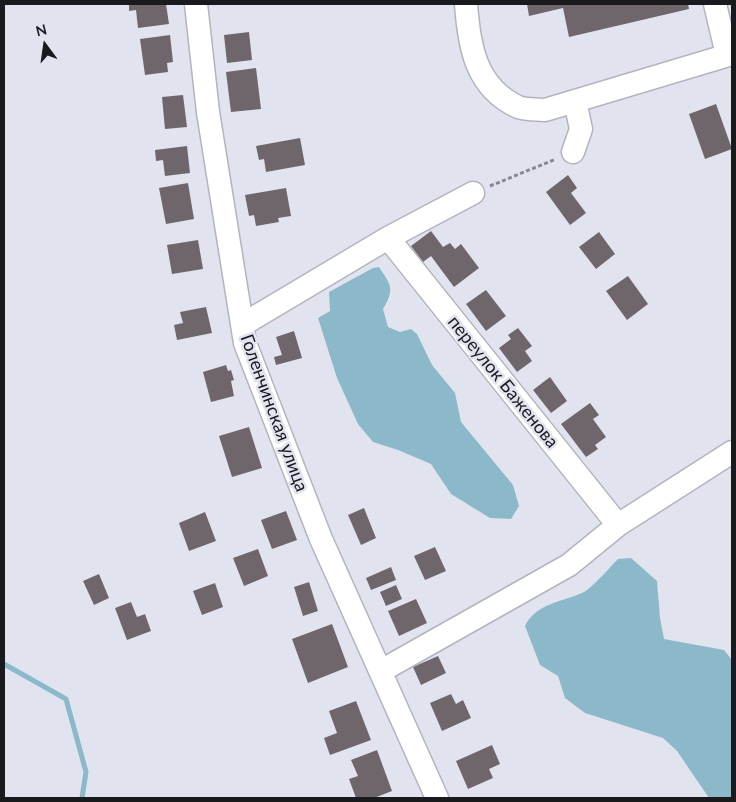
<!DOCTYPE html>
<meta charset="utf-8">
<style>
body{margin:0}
#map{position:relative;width:736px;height:802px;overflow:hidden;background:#e1e4ef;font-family:Lato,sans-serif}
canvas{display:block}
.frame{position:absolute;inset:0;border:5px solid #191a1e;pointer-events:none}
.north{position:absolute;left:20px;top:20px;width:50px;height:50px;-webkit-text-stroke:4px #e1e4ef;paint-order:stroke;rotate:346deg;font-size:14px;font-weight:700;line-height:20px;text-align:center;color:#191a1e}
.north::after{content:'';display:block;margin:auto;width:18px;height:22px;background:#191a1e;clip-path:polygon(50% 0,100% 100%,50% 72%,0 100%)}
</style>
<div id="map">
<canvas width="736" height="802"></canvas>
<div class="frame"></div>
<div class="north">N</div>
</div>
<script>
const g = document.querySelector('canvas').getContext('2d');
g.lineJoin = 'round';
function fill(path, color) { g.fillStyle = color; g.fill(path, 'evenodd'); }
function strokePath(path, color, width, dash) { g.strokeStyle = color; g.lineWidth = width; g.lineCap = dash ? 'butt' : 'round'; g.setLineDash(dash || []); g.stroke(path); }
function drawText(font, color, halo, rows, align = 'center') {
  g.font = font + ' Lato,sans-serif'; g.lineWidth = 5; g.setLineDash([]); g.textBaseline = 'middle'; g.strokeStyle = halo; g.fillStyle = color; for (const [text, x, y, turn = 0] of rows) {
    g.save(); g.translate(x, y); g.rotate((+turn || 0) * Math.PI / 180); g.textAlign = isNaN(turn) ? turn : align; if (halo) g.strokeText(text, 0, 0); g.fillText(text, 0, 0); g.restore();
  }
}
const water = new Path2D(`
 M379,267C391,285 395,289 383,309L388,327L400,332L411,329L417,334L432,365L455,393L461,422L513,485L519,506L511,519L490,518L451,494L431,464L398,450L373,442L358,424L337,378L318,318L330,311L329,292L373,268Z
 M631,558L657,581L660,618L664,639L724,650L732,660V798H709L677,751L663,738L585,713L565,698L558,676L540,665L525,626C536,603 563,602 584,592C593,587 610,567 618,559Z`);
const stream = new Path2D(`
 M4,664L66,699L86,772L82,798`);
const building = new Path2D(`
 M129,4H166L169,24L138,28L136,10L129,11Z
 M527,4H688L689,9L569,37L563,8L529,16Z
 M249,32L252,60L227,63L224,35Z
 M170,35L173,62L167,63L168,72L145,75L140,39Z
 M256,68L261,109L231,112L226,72Z
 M183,95L187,127L165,129L162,97Z
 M716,104L732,149L705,159L689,114Z
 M300,138L305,165L266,172L264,159L259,160L256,146Z
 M187,146L190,173L165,176L163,160L156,161L155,150Z
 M568,175L577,188L571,193L586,213L570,225L546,192Z
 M188,183L194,219L166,224L159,188Z
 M286,188L291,216L278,218L279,222L256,226L254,215L249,216L245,195Z
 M431,231L443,247L450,243L455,249L461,244L479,268L454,287L431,256L423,262L411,246Z
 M599,232L615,254L596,269L579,247Z
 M198,240L203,269L172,274L167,245Z
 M628,276L648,304L627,320L606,291Z
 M486,290L506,316L486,331L466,304Z
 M206,307L212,333L177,340L174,325L183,323L180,312Z
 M518,328L532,346L525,351L532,361L517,372L499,348L511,339L508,335Z
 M294,331L302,358L276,365L274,357L282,355L276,337Z
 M226,365L228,371L231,370L234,380L231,381L234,396L211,402L203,372Z
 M550,377L567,401L551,413L533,390Z
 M590,403L599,415L593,419L606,437L595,445L598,449L586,457L561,424Z
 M249,427L262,468L232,477L219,436Z
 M364,508L376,538L361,545L348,515Z
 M286,511L297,540L272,549L261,520Z
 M205,512L216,541L189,551L179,523Z
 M435,547L446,571L425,580L414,556Z
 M258,549L268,576L244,586L233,558Z
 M391,567L396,580L371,590L366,578Z
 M99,574L109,598L94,605L83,581Z
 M309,582L318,611L303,616L294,587Z
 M215,583L223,607L202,615L193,591Z
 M396,585L402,599L386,606L380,592Z
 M416,599L427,623L399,636L388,611Z
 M131,602L137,617L145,614L151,631L127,640L115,608Z
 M332,624L348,667L308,683L292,639Z
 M438,656L446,673L421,685L413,667Z
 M451,694L456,704L463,700L471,718L442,731L430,703Z
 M356,701L371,740L330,755L324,738L337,733L329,711Z
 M492,745L500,764L489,769L493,778L468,789L456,761Z
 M377,750L392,791L374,798H356L349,779L358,776L351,760Z`);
const path = new Path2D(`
 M490,186L556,159`);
const minor = new Path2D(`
 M196,4L208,112L245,343L321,539L437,798
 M466,4C469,45 475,87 518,107C525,110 537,109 545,110L732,54
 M715,4L727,55
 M573,152L581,129L575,101
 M388,238L618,525
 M242,325L388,238L473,193
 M381,671L569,565L618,525L732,452`);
const streetNames = [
 ["переулок Баженова",503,382,51],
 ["Голенчинская улица",274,413,70]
];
fill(water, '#8cb9c9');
strokePath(stream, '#8cb9c9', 5);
fill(building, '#6f666c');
strokePath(minor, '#b2b4bf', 25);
strokePath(path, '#868890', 3, [4, 2.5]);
strokePath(minor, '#fff', 22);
drawText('18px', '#191a1e', '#e1e4ef', streetNames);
</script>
